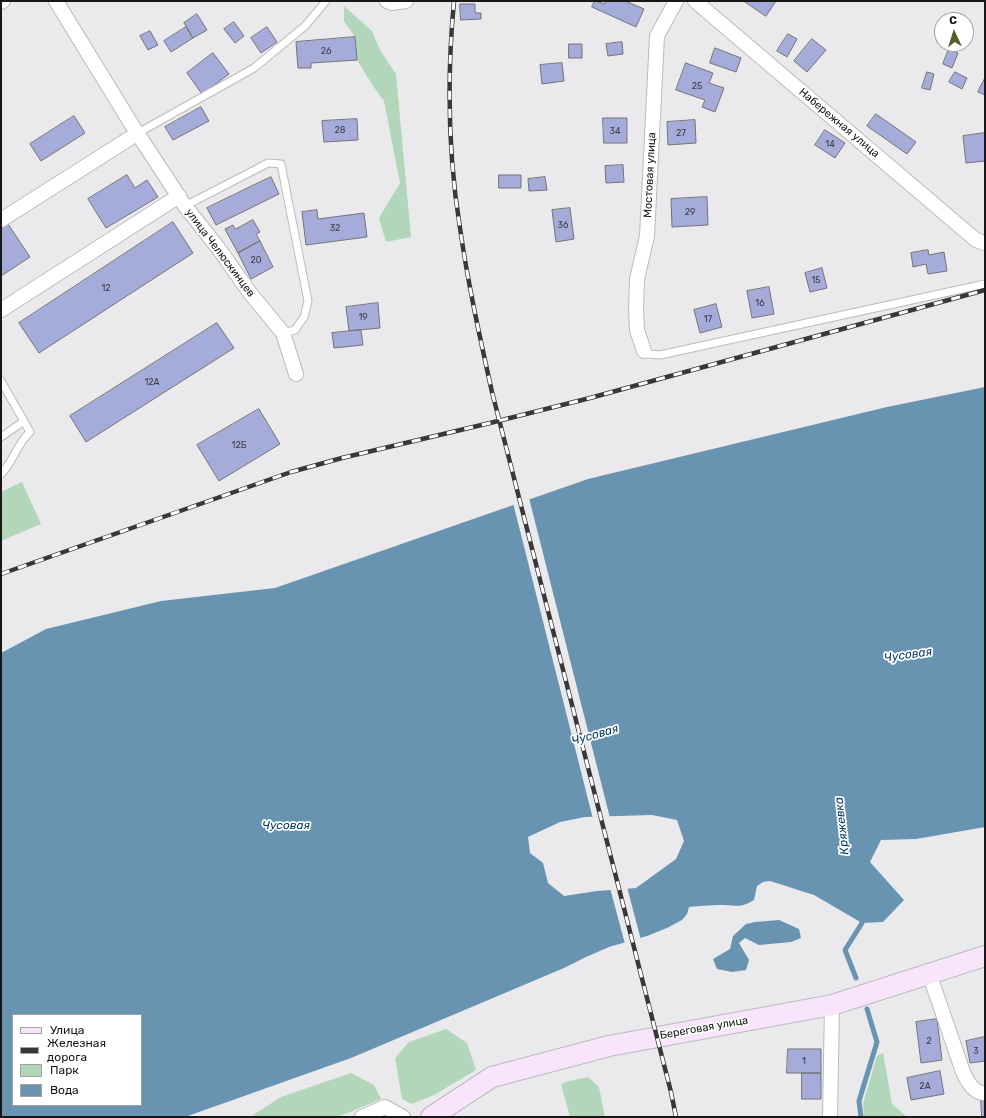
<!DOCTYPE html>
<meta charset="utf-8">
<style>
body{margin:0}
#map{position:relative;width:986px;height:1118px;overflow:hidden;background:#eaeaec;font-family:Rubik,sans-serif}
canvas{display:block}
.frame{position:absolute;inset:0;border:2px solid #171717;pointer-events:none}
.legend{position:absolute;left:12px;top:1014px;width:130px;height:92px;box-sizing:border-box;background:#fff;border:1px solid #a2a2a2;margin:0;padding:5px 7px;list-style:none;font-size:12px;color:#171717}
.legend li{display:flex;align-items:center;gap:8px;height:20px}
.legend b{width:20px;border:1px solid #a2a2a2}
.north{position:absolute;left:934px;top:12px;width:40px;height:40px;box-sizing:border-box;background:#fff;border:1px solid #a2a2a2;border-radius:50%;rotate:356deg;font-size:11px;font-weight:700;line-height:16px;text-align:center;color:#171717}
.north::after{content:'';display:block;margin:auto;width:14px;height:18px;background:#555c2a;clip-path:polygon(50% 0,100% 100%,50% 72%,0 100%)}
</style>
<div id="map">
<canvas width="986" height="1118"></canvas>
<div class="frame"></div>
<ul class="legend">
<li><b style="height:5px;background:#f9e5fb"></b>Улица</li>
<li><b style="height:5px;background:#383838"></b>Железная дорога</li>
<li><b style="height:11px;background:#b2d6b9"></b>Парк</li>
<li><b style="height:11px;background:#6994b1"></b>Вода</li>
</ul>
<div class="north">С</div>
</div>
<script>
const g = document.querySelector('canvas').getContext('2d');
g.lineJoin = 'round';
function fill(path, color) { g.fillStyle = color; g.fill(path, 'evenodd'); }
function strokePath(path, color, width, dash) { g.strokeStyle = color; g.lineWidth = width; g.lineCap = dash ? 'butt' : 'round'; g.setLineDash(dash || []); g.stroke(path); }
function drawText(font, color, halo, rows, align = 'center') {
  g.font = font + ' Rubik,sans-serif'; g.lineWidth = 3.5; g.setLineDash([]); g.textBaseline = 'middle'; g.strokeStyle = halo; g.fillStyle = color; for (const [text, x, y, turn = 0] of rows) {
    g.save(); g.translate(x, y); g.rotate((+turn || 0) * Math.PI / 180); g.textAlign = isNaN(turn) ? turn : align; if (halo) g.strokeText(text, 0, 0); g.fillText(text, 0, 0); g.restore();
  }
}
const green = new Path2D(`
 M344,6L372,31L380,50L396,74L411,237L386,242L379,218L400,183L384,101L373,86L357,60L355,37L344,21Z
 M22,482L41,524L1,541V492Z
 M446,1029L467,1043L476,1070L434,1095L412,1104L402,1099L395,1058L409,1042Z
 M883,1053L892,1104L907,1117H864L863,1103L877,1056Z
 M351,1073L374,1085L381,1099L338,1117H250L281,1097Z
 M588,1077L599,1087L605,1117H570L561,1085L565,1082Z`);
const water = new Path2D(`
 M985,387V827L916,839L881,840L870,862L904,900L883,922L862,923L814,895L770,881L763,882L757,886L754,900C739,909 736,905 720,905C710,905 699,906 689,907L687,914L682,920L667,928L647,936L609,947L586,957L564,968L351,1058L185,1117H1V653L46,629L161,601L275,588L588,479L887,407ZM652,815L677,820L684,841L676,859L636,888L597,891L564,896L548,883L543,863L530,853L528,837L560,822L585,817ZM13,1015H141V1105H13Z
 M779,920L799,929L801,938L791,942L759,945L745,938L739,943L749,960L746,970L732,972L717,969L713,959L730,949L733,936L746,924L755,922Z`);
const pier = new Path2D(`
 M529,498L610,818L593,819L513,503Z
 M627,887L641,940L625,944L610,888Z`);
const stream = new Path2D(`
 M856,978L845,950L862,923V916
 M861,1117L859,1101L877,1042L867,1009`);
const building = new Path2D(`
 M595,1L605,4L606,1H625L644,9L636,27L592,7Z
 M744,1H776L766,16Z
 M460,4H475V13H481V19L461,20Z
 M197,14L207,30L193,38L184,23Z
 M234,22L244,36L235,43L224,29Z
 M186,27L193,38L171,52L164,41Z
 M267,27L277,42L261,53L251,38Z
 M150,31L158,45L148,50L140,36Z
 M788,34L797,39L787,57L777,51Z
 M355,37L357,60L311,63V68H298L296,42Z
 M812,39L826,50L807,72L794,61Z
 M622,42L623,54L608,56L606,44Z
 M569,44H582V58H569Z
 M715,48L741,58L736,72L710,63Z
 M949,49L958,53L952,68L943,64Z
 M213,53L229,74L202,94L187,73Z
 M562,63L564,81L542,84L540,65Z
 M686,63L713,73L709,83L724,88L715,112L702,107L705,100L676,90Z
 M927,72L934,74L930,90L922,88Z
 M955,72L967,78L962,89L949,82Z
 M985,78V95L978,92Z
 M201,107L209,121L173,140L165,127Z
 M876,114L916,142L907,154L867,126Z
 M74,116L85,133L41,161L30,144Z
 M603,118H627V143H604Z
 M357,119L358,140L324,142L322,121Z
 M695,120L696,143L668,145L667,122Z
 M825,130L845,143L835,158L815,145Z
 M985,133V161L966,163L963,136Z
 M623,165L624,182L606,183L605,166Z
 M127,175L135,188L147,180L158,197L106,228L88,199Z
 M499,175H521V188H499Z
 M271,177L279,194L216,225L207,208Z
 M545,177L547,190L529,191L528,179Z
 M707,197L708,225L672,227L671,199Z
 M570,208L574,239L556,242L552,210Z
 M317,210L318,219L364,213L367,237L306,245L302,212Z
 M253,220L260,232L256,234L260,241L238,253L225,229L233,225L235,229Z
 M173,222L193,253L39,353L19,323Z
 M8,224L30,257L1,276V229Z
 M260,241L273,267L251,279L238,253Z
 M928,250L929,255L944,252L947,271L928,274L926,264L913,267L911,253Z
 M822,268L827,288L810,292L805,273Z
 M769,287L774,314L752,318L747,291Z
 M378,303L380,328L349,331L346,307Z
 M716,304L722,327L700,333L694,310Z
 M217,323L234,348L86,442L70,416Z
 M361,330L363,345L334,348L332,333Z
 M259,409L280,444L219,481L197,445Z
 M937,1019L942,1060L921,1063L916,1022Z
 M985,1037V1061L970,1063L966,1041Z
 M788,1049H821V1073H787Z
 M940,1071L944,1094L911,1100L907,1078Z
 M802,1073H821V1099H802Z
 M981,1099H985V1117H982Z`);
const lane = new Path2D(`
 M138,133L254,68L305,26L326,1
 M185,206L268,163L281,164L308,301L304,317L295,330L283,333
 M644,351L648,354L660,355L985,284
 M1,381L30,432C16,445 14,461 1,474
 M1,437L24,421`);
const street = new Path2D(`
 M56,1L132,125L185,206L219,249L250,293L283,333L296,374
 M387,1L392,3L406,1
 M695,1L976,240L985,243
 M1,2L3,1
 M1,220L138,133
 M1,310L179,196
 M644,351L637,330L636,310L637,279L647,236L657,36L676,1
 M929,973L963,1072C967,1081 974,1094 985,1093
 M362,1117L385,1107L403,1117
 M830,1117L832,1005`);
const secondary = new Path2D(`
 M431,1117L492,1077L609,1046L832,1005L985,956`);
const rail = new Path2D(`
 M454,1C447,76 448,154 460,228C468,284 480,338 492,392L671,1092L676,1117
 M1,574L291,472L342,458L490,423L590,398L985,290`);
const numberNames = [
 ["26",326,51],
 ["25",697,86],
 ["28",340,130],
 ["34",615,131],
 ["27",681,133],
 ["14",830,144],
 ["29",690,212],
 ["36",563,225],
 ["32",335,228],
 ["20",256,260],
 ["15",816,280],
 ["12",106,288],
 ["16",760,303],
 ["19",363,317],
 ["17",708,319],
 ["12А",152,382],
 ["12Б",239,445],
 ["2",929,1041],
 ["3",976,1051],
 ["1",804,1061],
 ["2А",925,1086]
];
const streetNames = [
 ["Набережная улица",839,123,40],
 ["Мостовая улица",650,175,-87],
 ["улица Челюскинцев",220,253,53],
 ["Береговая улица",704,1028,-10]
];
const waterNames = [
 ["Чусовая",908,655,-8],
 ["Чусовая",595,735,-16],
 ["Чусовая",286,826],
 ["Кряжевка",842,826,-96]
];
fill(green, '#b2d6b9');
fill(water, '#6994b1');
fill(pier, '#eaeaec');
strokePath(stream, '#6994b1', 5);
fill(building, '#a6acd9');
strokePath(building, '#737375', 1);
strokePath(lane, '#babbbd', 9);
strokePath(street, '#babbbd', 16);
strokePath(secondary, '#babbbd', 22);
strokePath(lane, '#fff', 7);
strokePath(street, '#fff', 14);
strokePath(secondary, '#f9e5fb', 20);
strokePath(rail, '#383838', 4.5);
strokePath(rail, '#fff', 3, [9]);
drawText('9px', '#3b3c48', null, numberNames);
drawText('11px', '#171717', '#fff', streetNames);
drawText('italic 12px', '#003a58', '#fff', waterNames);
</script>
